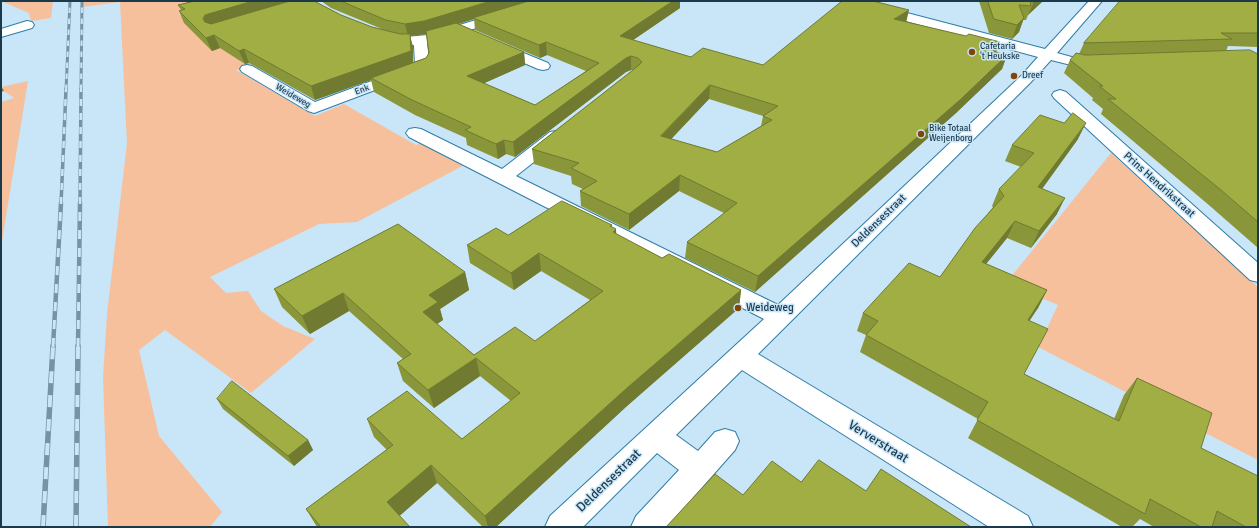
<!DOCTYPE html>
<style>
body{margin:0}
#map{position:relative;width:1259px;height:528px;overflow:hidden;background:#c9e5f8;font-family:Signika,sans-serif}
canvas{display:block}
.frame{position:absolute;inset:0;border:2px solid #1a3a4c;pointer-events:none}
</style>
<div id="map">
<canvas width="1259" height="528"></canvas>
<div class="frame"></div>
</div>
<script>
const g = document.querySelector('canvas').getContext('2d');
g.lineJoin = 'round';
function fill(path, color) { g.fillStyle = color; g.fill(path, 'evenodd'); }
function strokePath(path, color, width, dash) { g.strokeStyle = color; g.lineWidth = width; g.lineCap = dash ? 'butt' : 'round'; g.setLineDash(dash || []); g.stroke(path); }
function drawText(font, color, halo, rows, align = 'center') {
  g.font = font + ' Signika,sans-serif'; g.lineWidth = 3; g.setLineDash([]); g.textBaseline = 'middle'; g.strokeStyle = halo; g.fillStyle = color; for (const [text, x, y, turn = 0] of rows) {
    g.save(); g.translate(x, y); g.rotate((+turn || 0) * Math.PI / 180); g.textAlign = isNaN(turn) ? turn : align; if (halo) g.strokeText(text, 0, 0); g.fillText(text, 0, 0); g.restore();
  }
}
const green = new Path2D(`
 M1,1H53L51,18L31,21L29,13Z
 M82,1H213L182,10L179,14L255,63L236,70L315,116L344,104L416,145L427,140L470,162L357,222L319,224L210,277L226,293L248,291L261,311L283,326L315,339L251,393L165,330L139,350L159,436L222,512L210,527H108L103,377L107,314L127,143L120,2L82,7Z
 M28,81L1,247V102L14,98L1,89V87Z
 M1111,153L1258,287V460L1038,347L1058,305L1006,283Z`);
const minor = new Path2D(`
 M538,1H557L555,4L427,43L430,67L428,70L314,113L308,111L242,72L240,69L242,66L247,65L252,66L315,102L415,65L414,45C403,46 383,47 376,37L378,34L383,33L394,36L406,37L427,35Z
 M841,1H861L1045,49L1089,1H1102L1057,53L1079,59L1099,58L1104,59L1106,62L1104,65L1079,67L1051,60L1031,82L758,354L1028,516L1033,527H989L742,370L676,435L698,451L715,432L725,429L735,432L739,441L735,450L667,527H631L636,516L679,470L657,453L583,527H545L550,516L764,319L409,137L406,133L409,129L415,128L421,129L502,169L550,132L556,131L562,132L565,136L562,140L516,176L778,305L1021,76L1038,57L843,4Z
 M27,21L32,22L34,25L32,28L1,37V29Z
 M497,42L548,63L550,66L548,69L543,70L538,69L492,49L490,46L492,43Z
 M1060,90L1066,92L1258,263V282L1250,280L1054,98L1052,95L1054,92Z`);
const railFar3 = new Path2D(`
 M66,90L70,1
 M81,90L82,1`);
const railFar2 = new Path2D(`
 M61,204L66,89
 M80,204L81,89`);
const railFar1 = new Path2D(`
 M53,347L61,203
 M78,347L80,203`);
const rail = new Path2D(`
 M43,527L53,346
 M76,527L78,346`);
const wall = new Path2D(`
 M186,1H314L341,15L372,27L382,29L331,8L321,1H680V8L633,40L691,57L763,65L906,22L966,36L1000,42L996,52L1007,55L1002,69L956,113L755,292L685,258L687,242L724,213L679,191L629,230L581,206L580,191L583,189L572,184L571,176L534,164L532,149L633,70H631L626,72L515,157L506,154L498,159L467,145L466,138L415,115L374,92L371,80L315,100L249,63L245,64L220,48L212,51L184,23L179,11L181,10L178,5L187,3ZM474,19L475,30L540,58L547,55L586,71L535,105L484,83L525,65L524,52L458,24ZM426,34L429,53L426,58L413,62V47L410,36ZM709,99L763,116L761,126L717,152L671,139Z
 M979,1H1043L1028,15L1026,20H1023L1019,32L1012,39L989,33Z
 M1119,1H1258V47L1228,46L1226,51L1258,54V248L1210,206L1101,114L1103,109L1092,100L1093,98L1064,73L1070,60L1079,54L1084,43L1118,4Z
 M1078,139L1042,189L1057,214L1031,248L1007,238L986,264L1047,290L1038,308L1029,321L1024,374L1114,419L1124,395L1137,378L1201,448L1258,527H1154L1140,519L1132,527H1122L968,438L978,419L860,352L866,335L857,331L863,313L940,277L993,207L992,206L999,189L1021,167L1005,161L1012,145Z
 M612,225V227L616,234L662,258L741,290L739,308L627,406L496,527H483L437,483L399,516L410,527H317L306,509L387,450L374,437L367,419L462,439L511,401L480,376L434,408L403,381L397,363L403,359L349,311L310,334L282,307L274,289L465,272L469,290L440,309L443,320L437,324L474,355L535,341L590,300L541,271L514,290L470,263L467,245L508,235Z
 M217,399L308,440L313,450L294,466L223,409Z`);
const shadedWall = new Path2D(`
 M253,1H299L208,32L203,19L205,15Z
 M491,1H533L473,18L474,19L427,34L410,36L413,47V64L371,78V80L315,100L311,86L408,36L405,24Z
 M673,1H680V8L620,49V36Z
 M1034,1H1043L1028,15L1034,2Z
 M909,10L906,23L894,19Z
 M1024,18L1019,32L1012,39L1017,25Z
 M214,35L220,48L212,51L206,38Z
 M546,42L547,55L540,58L539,45Z
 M1000,42L995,55L991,51Z
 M244,49L249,63L245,64L239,51Z
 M524,52L525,65L469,90L467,76Z
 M1007,55L1002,69L956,113L755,292L758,276Z
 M631,56V70L626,72L515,157L513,142L626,58Z
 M710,85L709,99L660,151L661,136Z
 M1,86L4,91L1,92Z
 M1086,123L1078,139L1031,204L1038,187Z
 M504,140L506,154L498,159L496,144Z
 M680,175L679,191L629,230V214Z
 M1065,198L1057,214L1031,248L1039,231Z
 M1015,221L1007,238L974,279L982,262Z
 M616,229L617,247L613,232Z
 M539,253L541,271L514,290L511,273Z
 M465,272L469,290L440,309L443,320L428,330L423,312L429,295Z
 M741,290L739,308L627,406L496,527H488L485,516L627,388Z
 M1047,290L1038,308L1018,338L1028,320Z
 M343,293L349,311L310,334L302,316Z
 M476,358L480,376L434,408L428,390Z
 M308,440L313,450L294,466L288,456Z
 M431,465L437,483L395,520L387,502Z`);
const building = new Path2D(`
 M190,1H253L205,15L203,19L205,22L211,24L290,1H314L341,15L372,27L400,34H410L411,51L311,86L244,49L239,51L214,35L206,38L179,11L185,9L178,5L191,2Z
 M341,1H491L424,21L405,24L386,20Z
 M529,1H673L620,36L691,57L703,48L763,65L842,1H873L909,10L894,19L966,36L969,34L1000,42L991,51L1007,55L961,99L758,276L687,242L737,203L680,175L629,214L580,191L597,181L571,168L579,163L532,149L638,66L642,62L638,58L631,56L626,58L513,142L504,140L496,144L465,130L471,127L412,100L371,78L426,58L429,53L426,31L456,23L524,52L467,76L535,105L599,63L546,42L539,45L473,18ZM710,85L778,106L763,116L772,120L717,152L661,136Z
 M988,1H1034V2L1030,1L1031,6L1019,5L1024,18L1017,25L994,19Z
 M1120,1H1258V33H1221L1232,39L1084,43Z
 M1250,50L1258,54V222L1221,190L1108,99H1116L1099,86H1103L1070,60L1076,53L1085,55Z
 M1073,113L1086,123L1038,187L1065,198L1039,231L1015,221L982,262L1047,290L1028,320L1048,329L1024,374L1119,421L1137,378L1212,413L1201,448L1258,476V527H1246L1217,511L1212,527H1201L1150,499L1145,514L977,420L988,402L866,335L878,321L863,313L909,263L940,277L975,228L1004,196L999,189L1034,153L1012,145L1040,115L1064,123Z
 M562,201L612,225L610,226L616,229L613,232L662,258L669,254L741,290L627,388L485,516L431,465L387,502L410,527H321L306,509L393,445L367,419L407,391L462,439L520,393L476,358L428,390L397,363L411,354L343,293L302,316L274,289L398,224L465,272L429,295L438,302L423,312L474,355L515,327L535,341L603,291L539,253L511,273L467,245L496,228L508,235Z
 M232,381L308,440L288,456L217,399Z
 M819,460L866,491L881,469L971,527H666L715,474L743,495L772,461L801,482Z`);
const markers = [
 [972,52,4,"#834407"],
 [1014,76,4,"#834407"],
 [921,134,4,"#834407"],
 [738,308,4,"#834407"]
];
const farPoinames = [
 ["Cafetaria",980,47],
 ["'t Heukske",980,57],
 ["Dreef",1022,76],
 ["Bike Totaal",929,129],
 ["Weijenborg",929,139]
];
const farStreetnames = [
 ["Enk",362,90,-21],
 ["Weideweg",293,96,30]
];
const streetNames = [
 ["Prins Hendrikstraat",1159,185,42],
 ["Deldensestraat",879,221,-44]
];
const poiNames = [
 ["Weideweg",746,308]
];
const nearStreetnames = [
 ["Ververstraat",878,442,32],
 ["Deldensestraat",609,481,-44]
];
fill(green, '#f6c09c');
strokePath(minor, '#2e7da7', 2);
fill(minor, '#fff');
strokePath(railFar3, '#7593a6', 3);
strokePath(railFar2, '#7593a6', 3.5);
strokePath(railFar1, '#7593a6', 4.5);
strokePath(rail, '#7593a6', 5.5);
strokePath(railFar3, '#c9e5f8', 2, [5.5]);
strokePath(railFar2, '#c9e5f8', 2.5, [7]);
strokePath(railFar1, '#c9e5f8', 3, [9]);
strokePath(rail, '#c9e5f8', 4, [12]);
fill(wall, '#8a963a');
fill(shadedWall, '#707a30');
fill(building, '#a0ae44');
strokePath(building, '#707a30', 1);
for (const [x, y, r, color] of markers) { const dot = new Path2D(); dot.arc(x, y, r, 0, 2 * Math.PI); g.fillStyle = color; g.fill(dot); strokePath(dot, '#c9e5f8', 1.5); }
drawText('9px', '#1a3a4c', '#c9e5f8', farPoinames, 'left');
drawText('9px', '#1a3a4c', '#c9e5f8', farStreetnames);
drawText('11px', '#1a3a4c', '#c9e5f8', streetNames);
drawText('11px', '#1a3a4c', '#c9e5f8', poiNames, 'left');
drawText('13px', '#1a3a4c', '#c9e5f8', nearStreetnames);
</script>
